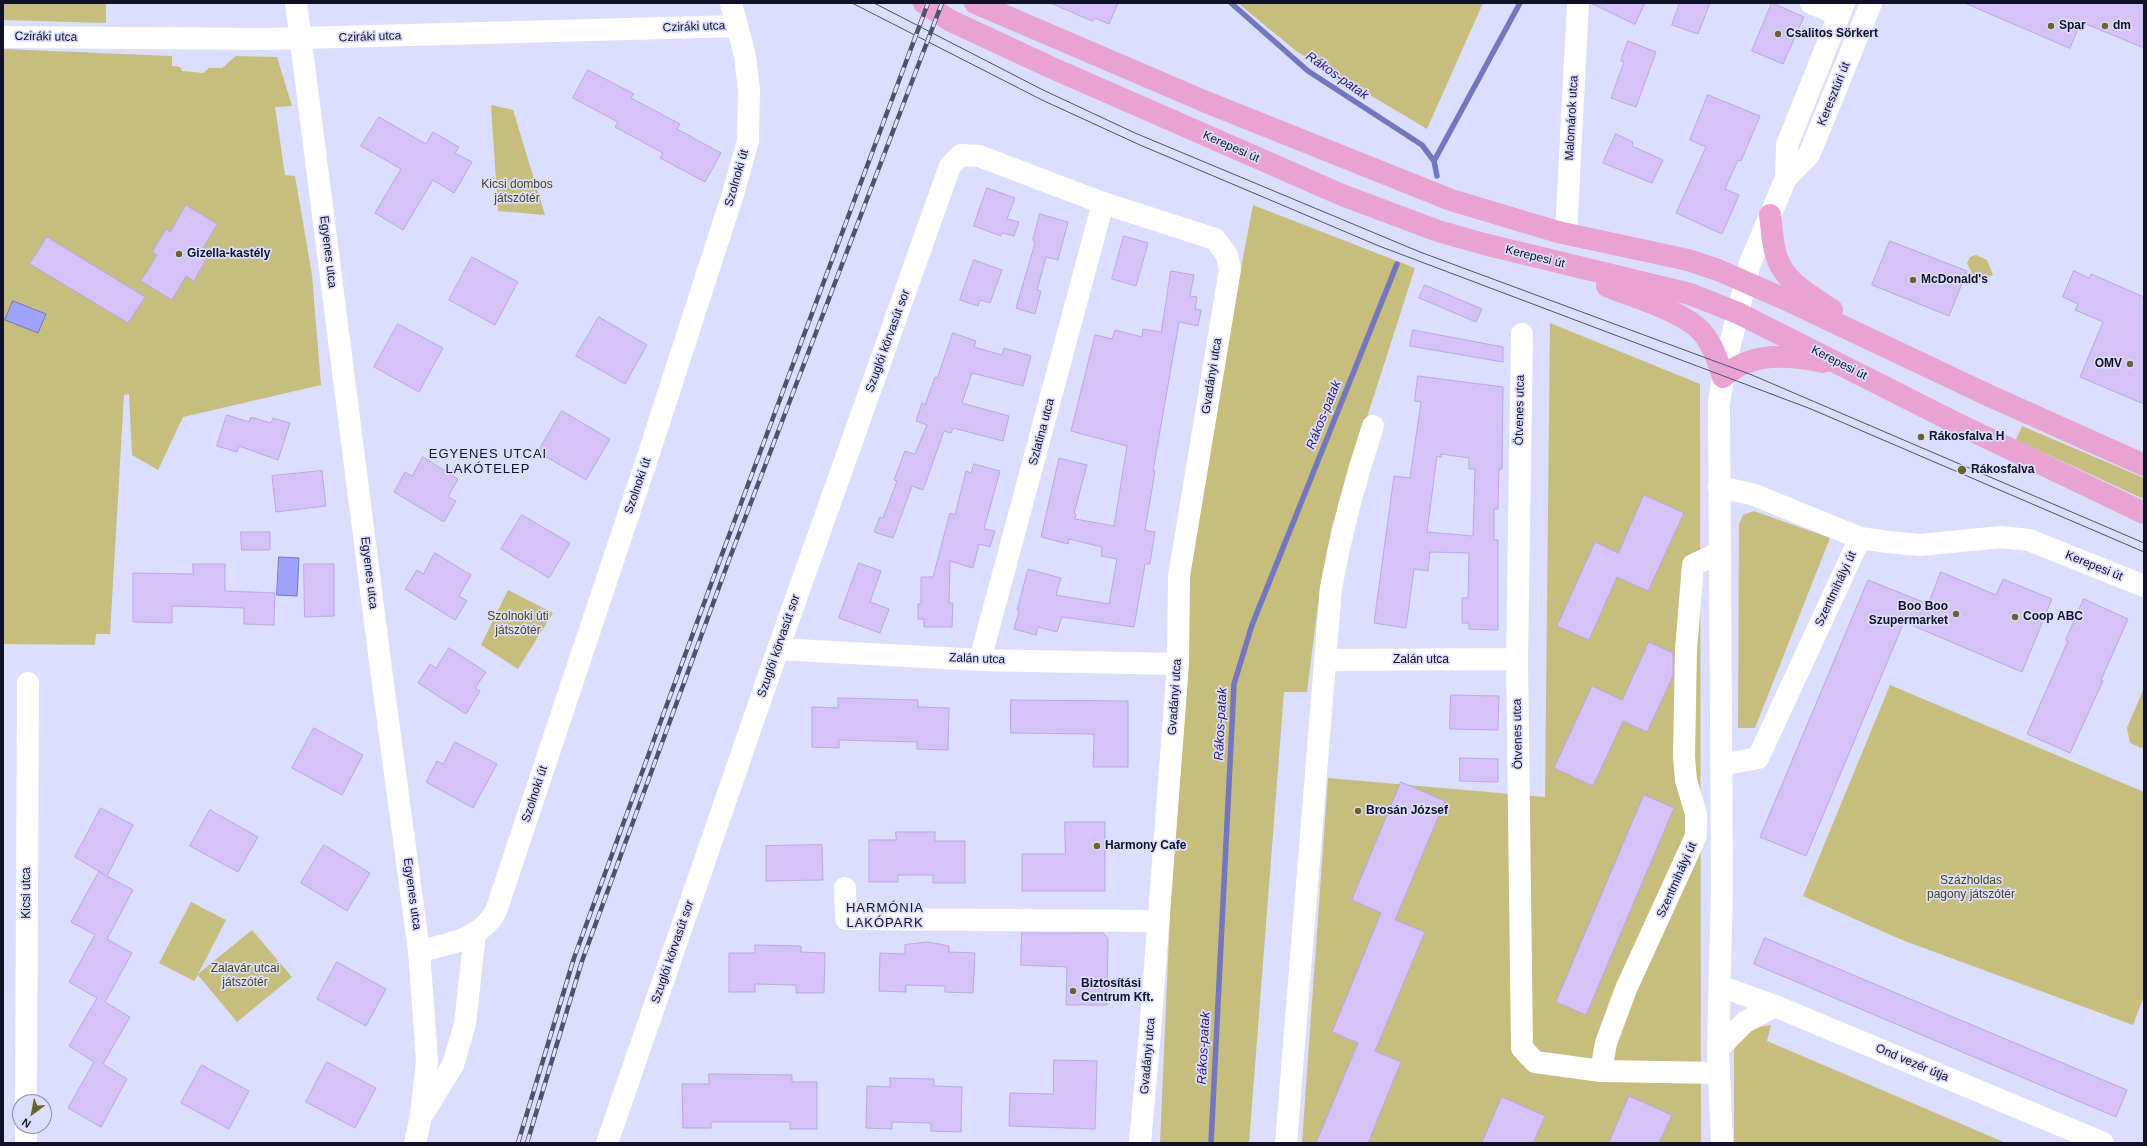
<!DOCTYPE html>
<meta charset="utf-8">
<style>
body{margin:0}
#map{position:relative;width:2147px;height:1146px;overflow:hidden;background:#dbdefc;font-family:Arial,sans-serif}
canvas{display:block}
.frame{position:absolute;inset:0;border:4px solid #101029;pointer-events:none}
.north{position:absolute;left:12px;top:1094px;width:40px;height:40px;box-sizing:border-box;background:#dbdefc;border:1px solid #8a8ca8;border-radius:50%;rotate:212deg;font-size:11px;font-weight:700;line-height:16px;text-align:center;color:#101029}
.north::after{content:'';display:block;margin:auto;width:14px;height:18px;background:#6a622f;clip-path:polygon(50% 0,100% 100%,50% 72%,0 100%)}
</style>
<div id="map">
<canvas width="2147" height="1146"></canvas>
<div class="frame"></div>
<div class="north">N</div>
</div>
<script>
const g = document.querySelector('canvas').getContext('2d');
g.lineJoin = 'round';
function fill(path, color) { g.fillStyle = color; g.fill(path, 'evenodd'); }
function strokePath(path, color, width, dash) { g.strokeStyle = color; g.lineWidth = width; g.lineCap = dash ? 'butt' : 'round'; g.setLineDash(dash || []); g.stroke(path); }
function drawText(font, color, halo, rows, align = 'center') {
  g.font = font + ' Arial,sans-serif'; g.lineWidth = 3.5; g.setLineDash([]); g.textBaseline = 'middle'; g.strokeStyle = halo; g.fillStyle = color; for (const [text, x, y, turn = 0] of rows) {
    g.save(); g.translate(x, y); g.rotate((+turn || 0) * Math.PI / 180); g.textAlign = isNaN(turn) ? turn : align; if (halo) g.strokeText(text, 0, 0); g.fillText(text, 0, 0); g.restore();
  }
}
const green = new Path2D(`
 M3,3H106V23L3,20Z
 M1238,3H1483L1427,129L1296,51Z
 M3,49L172,56V66L180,67L182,71L203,73L209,68H222L236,56L277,57L292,106L275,107L285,175L295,176L312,275L321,385L183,417L158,470L132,455L129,394L124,395L110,634H96L95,645L3,644Z
 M491,105L513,110L545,215L498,211Z
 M1253,205L1415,268L1332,526L1320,588L1307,692H1284L1249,1143H1160L1184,593L1195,511Z
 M1976,255L1987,260L1993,275L1976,281L1967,263L1970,257Z
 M1550,323L1700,384L1701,1143H1302L1328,778L1545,797Z
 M2022,426L2144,478V499L2016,440Z
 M1754,511L1830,538L1755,728H1738L1739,524L1743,515Z
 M508,590L553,613L518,669L481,645Z
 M1890,685L2144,792V996L2133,1025L1902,940L1803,896Z
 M2144,688V749L2130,743L2127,728Z
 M191,902L226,920L198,974L252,930L292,977L237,1022L198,975L194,981L159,963Z
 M1771,1025L1767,1041L2006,1143H1734V1050L1746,1029Z`);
const water = new Path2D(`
 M13,301L46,314L38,333L5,320Z
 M279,557L299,558L297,596L277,595Z`);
const stream = new Path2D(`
 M1231,3L1308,71L1422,145L1434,161L1437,176
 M1434,161L1520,3
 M1211,1143L1234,684L1252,625L1397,264`);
const building = new Path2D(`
 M1051,3H1118L1109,24L1095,18L1093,21Z
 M1591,3H1645L1635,24Z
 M1680,3H1710L1698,34L1672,25Z
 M1772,3L1804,17L1783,64L1752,51Z
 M1965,3H2144V48L2081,22L2070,48Z
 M1628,41L1656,52L1636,107L1611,98L1624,62L1621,61Z
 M588,70L634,94L631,98L680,124L677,129L721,153L705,182L660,158L663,153L615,127L618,122L573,98Z
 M1708,95L1760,116L1741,161L1738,160L1725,189L1739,195L1722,234L1676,213L1706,147L1690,140Z
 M379,117L426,144L433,132L459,147L455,153L472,162L454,193L433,180L403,230L375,213L401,169L361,146Z
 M1616,134L1633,142L1632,146L1663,160L1652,183L1603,163Z
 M987,188L1015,198L1007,219L1019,222L1014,236L1002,233L1001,236L974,226Z
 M186,205L217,224L201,252L208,256L194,281L186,276L172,300L141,281L157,255L152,252L166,229L170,232Z
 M1040,214L1068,222L1058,260L1046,257L1037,290L1041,291L1035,314L1016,308L1035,243L1033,240Z
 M1124,236L1148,243L1136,286L1112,279Z
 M47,237L145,297L128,323L30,264Z
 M1890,241L1967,271L1949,316L1872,285Z
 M472,257L518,282L495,325L449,300Z
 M974,260L1002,270L990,303L980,300L978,306L960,300Z
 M1171,271L1194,275L1190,296L1197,297L1195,309L1201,310L1198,326L1179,322L1153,471H1155L1145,530L1155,532L1150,564H1145L1134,627L1062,617L1057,632L1038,627L1036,635L1014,629L1019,611L1017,610L1028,569L1061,578L1056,595L1109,604L1117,559L1101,556L1102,547L1069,539L1068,544L1041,537L1059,458L1087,465L1074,513L1076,514L1075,519L1114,526L1127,446L1071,431L1095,335L1112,339L1115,330L1142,337L1143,329L1161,332Z
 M2074,271L2089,278L2091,274L2144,297V404L2080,377L2103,322L2075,310L2078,304L2063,297Z
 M1425,285L1482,309L1476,322L1419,298Z
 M599,317L647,345L625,384L576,356Z
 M398,324L443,348L419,392L374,367Z
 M1413,330L1503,347V362L1410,346Z
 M953,333L976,341L974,347L1002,355L1004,348L1031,356L1023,386L972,373L962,403L1009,416L1003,441L953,428L951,433L944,431L923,490L912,486L893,538L874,532L880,517L883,518L897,481L894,480L905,451L915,454L927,425L916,421L922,403L925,405L935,377L937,378Z
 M1418,376L1503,387L1502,469H1499L1498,509H1494V540H1498V630L1469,629V623H1462V598H1468L1469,553L1430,552L1428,571L1414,569L1406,628L1374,623L1394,476L1410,478L1421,402L1415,401ZM1441,454L1469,458V469H1475L1473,536L1427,532L1437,456L1441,457Z
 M562,411L610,439L586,480L538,452Z
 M227,415L249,422L251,417L271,423L273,418L290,423L278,460L239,446L237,452L217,446Z
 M423,457L458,479L448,497L456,501L444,522L394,492L405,472L412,476Z
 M974,464L1000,471L984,529L995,531L990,547L979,544L973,568L950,561L949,603H953L952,627H924V619H918V604H921V577H933L950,513L955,515L966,471L971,473Z
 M322,471L326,506L276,512L272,476Z
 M1644,495L1684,513L1648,591L1617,577L1589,640L1557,626L1595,542L1618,553Z
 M522,515L570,543L549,578L501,549Z
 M241,532H270V550H242Z
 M435,553L471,575L459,596L467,601L455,620L405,589L417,570L423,574Z
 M859,563L881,571L870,602L889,609L880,633L839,618Z
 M193,564H225V591L275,593L274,625L244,624V608L215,607L172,606V623L133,622V573L193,574Z
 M304,564H334V616L305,617Z
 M1941,572L1996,595L2003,579L2052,599L2022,672L1904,622L1806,856L1760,837L1868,580L1928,604Z
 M2084,599L2128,619L2101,680L2103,681L2070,753L2027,734L2068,641L2066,640Z
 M1649,642L1673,653V676L1647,732L1623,721L1593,786L1554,768L1592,686L1622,700Z
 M449,648L486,672L475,688L480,691L466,714L418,683L430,664L436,668Z
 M1451,695L1499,696L1498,730L1450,729Z
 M838,698L918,700V707L949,708L948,750L917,749V742L839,740V748L812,747V707L838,708Z
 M1011,700L1128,701V767H1093L1094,734L1011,733Z
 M314,728L363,755L342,795L292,768Z
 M455,742L497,764L473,808L426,782L437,761L443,764Z
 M1460,758L1498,759V782L1460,781Z
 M1401,782L1445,801L1395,920L1425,932L1375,1051L1401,1062L1368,1143H1316L1358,1043L1332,1032L1381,913L1352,900Z
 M1644,795L1674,808L1586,1015L1556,1002Z
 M101,808L133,825L107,876L133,890L107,939L132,953L105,1002L130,1017L103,1064L127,1079L101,1127L68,1108L94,1062L69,1046L97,998L69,982L95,935L71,922L99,871L105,875L75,857Z
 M210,810L258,837L238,872L190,846Z
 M1065,822H1105V891H1022V854H1065Z
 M896,832H935V841H965V883H933V875H898V882H869V840H896Z
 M324,845L370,873L347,911L301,883Z
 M822,845L823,880L766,881V846Z
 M1022,933H1103L1108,938L1107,1005H1066L1067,967L1021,965Z
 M1765,938L2127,1090L2116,1117L1754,964Z
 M928,942L949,946V952L975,953L973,993L945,992V986L906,985V992L879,991L880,953L905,954V945Z
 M755,945L801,946V952L825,953L824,993H796V985L755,984V992H729V953H755Z
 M337,962L386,989L366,1026L317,999Z
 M1054,1060L1097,1061L1095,1129L1009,1126L1010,1093L1053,1094Z
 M327,1062L376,1088L355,1128L306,1102Z
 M202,1065L249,1091L229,1129L181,1103Z
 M709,1074L792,1075V1082H817V1129H790V1122H711V1128H683L682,1084H709Z
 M890,1078L934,1079V1086L962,1087L961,1132L931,1131V1123L892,1122V1129L866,1128L867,1086L890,1087Z
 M1629,1096L1672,1115L1659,1143H1609Z
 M1502,1097L1545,1116L1533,1143H1482Z`);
const street = new Path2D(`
 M296,3L381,669L419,951L427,1060L421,1116L415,1143
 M1811,3L1839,15
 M3,37L265,39L737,26
 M1566,234L1578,3
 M1522,334L1517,659L1522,1048L1535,1062L1601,1071L1719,1073
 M1719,487L1752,494L1860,538L1888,542L1920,545L2001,537L2029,540L2144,586
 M778,649L980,660L1178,664
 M980,660L1103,203
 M1326,660L1517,659
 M1721,765L1758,758L1860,538
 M845,888L846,919L1157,921
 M419,951C449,944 480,940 496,911L650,450L733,194L748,141L749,90L745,56L731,3
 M1601,1071L1606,1043L1626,989L1696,836V814L1686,780L1684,757L1686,650L1693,565L1719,553
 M26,1102L28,683
 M424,1112L453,1065L465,1024L475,934
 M26,1143V1126
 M607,1143L778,649L950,166L961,155L979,156L1103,203L1215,239L1227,255L1230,269L1179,576L1178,664L1150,1032L1140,1143
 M1286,1143L1331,588C1341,533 1355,480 1373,426`);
const secondary = new Path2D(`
 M1786,178L1787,145L1844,3
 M1720,986L1775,1006L2103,1143
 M1718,1049L1745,1022L1775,1006
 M1722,1143L1718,1049L1722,886L1719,404L1725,365L1750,263L1786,178L1809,155L1871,3`);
const primary = new Path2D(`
 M924,3L949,20L1050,67L1342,195L1438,231L1484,244L1690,294L1738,313L1958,424L2144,513
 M975,3L1206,102L1451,200L1558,232L1688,260L1718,270L1789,301L1990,396L2144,465
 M1770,215C1772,228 1772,242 1776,255C1783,281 1811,296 1832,310
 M1607,286C1633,297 1683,311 1702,332C1713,345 1718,361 1723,377C1751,352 1788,354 1823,362`);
const tram = new Path2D(`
 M852,3L1042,100L1140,145L1379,246L1811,409L2144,552
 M874,3L1043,90L1135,133L1420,252L1752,375L2144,543`);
const rail = new Path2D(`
 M518,1143L574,958L721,557L928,3
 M527,1143L582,961L729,560L942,3`);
const markers = [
 [2051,26,4,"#6a622f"],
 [2105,26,4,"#6a622f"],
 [1778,34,4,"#6a622f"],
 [179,254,4,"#6a622f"],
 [1913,280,4,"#6a622f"],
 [2130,364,4,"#6a622f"],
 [1921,437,4,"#6a622f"],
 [1962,470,5,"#6a622f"],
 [1956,614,4,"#6a622f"],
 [2015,617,4,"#6a622f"],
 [1358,811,4,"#6a622f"],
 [1097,846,4,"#6a622f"],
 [1073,991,4,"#6a622f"]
];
const poiNames = [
 ["Spar",2059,26],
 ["dm",2113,26],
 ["Csalitos Sörkert",1786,34],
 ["Gizella-kastély",187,254],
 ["McDonald's",1921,280],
 ["OMV",2122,364,"right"],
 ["Rákosfalva H",1929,437],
 ["Rákosfalva",1971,470],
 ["Boo Boo",1948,607,"right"],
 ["Szupermarket",1948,621,"right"],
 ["Coop ABC",2023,617],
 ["Brosán József",1366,811],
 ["Harmony Cafe",1105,846],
 ["Biztosítási",1081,984],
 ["Centrum Kft.",1081,998]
];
const streetNames = [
 ["Cziráki utca",694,27,-2],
 ["Cziráki utca",46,37,1],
 ["Cziráki utca",370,37,-2],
 ["Keresztúri út",1834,94,-68],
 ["Malomárok utca",1572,118,-87],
 ["Kerepesi út",1231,147,24],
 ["Szolnoki út",737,178,-74],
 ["Egyenes utca",328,252,83],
 ["Kerepesi út",1535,257,14],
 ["Szuglói körvasút sor",888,341,-70],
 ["Kerepesi út",1839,363,27],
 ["Gvadányi utca",1212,376,-81],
 ["Ötvenes utca",1520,410,-89],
 ["Szlatina utca",1042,432,-75],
 ["Szolnoki út",638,486,-71],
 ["Kerepesi út",2094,566,22],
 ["Egyenes utca",369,573,83],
 ["Szentmihályi út",1836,589,-65],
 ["Szuglói körvasút sor",779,646,-71],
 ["Zalán utca",977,659,2],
 ["Zalán utca",1421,660],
 ["Gvadányi utca",1175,697,-86],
 ["Ötvenes utca",1518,734,-91],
 ["Szolnoki út",535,794,-72],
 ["Szentmihályi út",1677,880,-66],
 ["Kicsi utca",27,893,-90],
 ["Egyenes utca",412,894,82],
 ["Szuglói körvasút sor",673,952,-71],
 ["Gvadányi utca",1148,1056,-85],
 ["Ond vezér útja",1912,1063,23]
];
const parkNames = [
 ["Kicsi dombos",517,185],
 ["játszótér",517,199],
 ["Szolnoki úti",518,617],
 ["játszótér",518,631],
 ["Százholdas",1971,881],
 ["pagony játszótér",1971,895],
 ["Zalavár utcai",245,969],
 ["játszótér",245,983]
];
const waterNames = [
 ["Rákos-patak",1337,76,35],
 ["Rákos-patak",1324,415,-68],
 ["Rákos-patak",1221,724,-87],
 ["Rákos-patak",1204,1048,-87]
];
const neighbourhoodNames = [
 ["EGYENES UTCAI",488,454],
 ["LAKÓTELEP",488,469],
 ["HARMÓNIA",885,908],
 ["LAKÓPARK",885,923]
];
fill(green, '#c7bd7f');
fill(water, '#9ea3fc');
strokePath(water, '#7377bd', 1);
strokePath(stream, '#7377bd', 5.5);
fill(building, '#d4c2f8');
strokePath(building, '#bda5ea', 1);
strokePath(street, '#fff', 22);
strokePath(secondary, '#fff', 22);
strokePath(primary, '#e8a3d3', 22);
strokePath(tram, '#50516c', 1);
strokePath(rail, '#50516c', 4.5);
strokePath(rail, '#dbdefc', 3, [9]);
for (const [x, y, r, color] of markers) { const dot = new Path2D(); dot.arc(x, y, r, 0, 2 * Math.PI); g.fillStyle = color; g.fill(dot); strokePath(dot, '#dbdefc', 1.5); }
drawText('bold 12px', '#101029', '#dbdefc', poiNames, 'left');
drawText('12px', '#101029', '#dbdefc', streetNames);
drawText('12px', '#4a4317', '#dbdefc', parkNames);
drawText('italic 13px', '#29167c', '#dbdefc', waterNames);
g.letterSpacing = '1px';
drawText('13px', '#101029', '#dbdefc', neighbourhoodNames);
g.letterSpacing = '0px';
</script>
